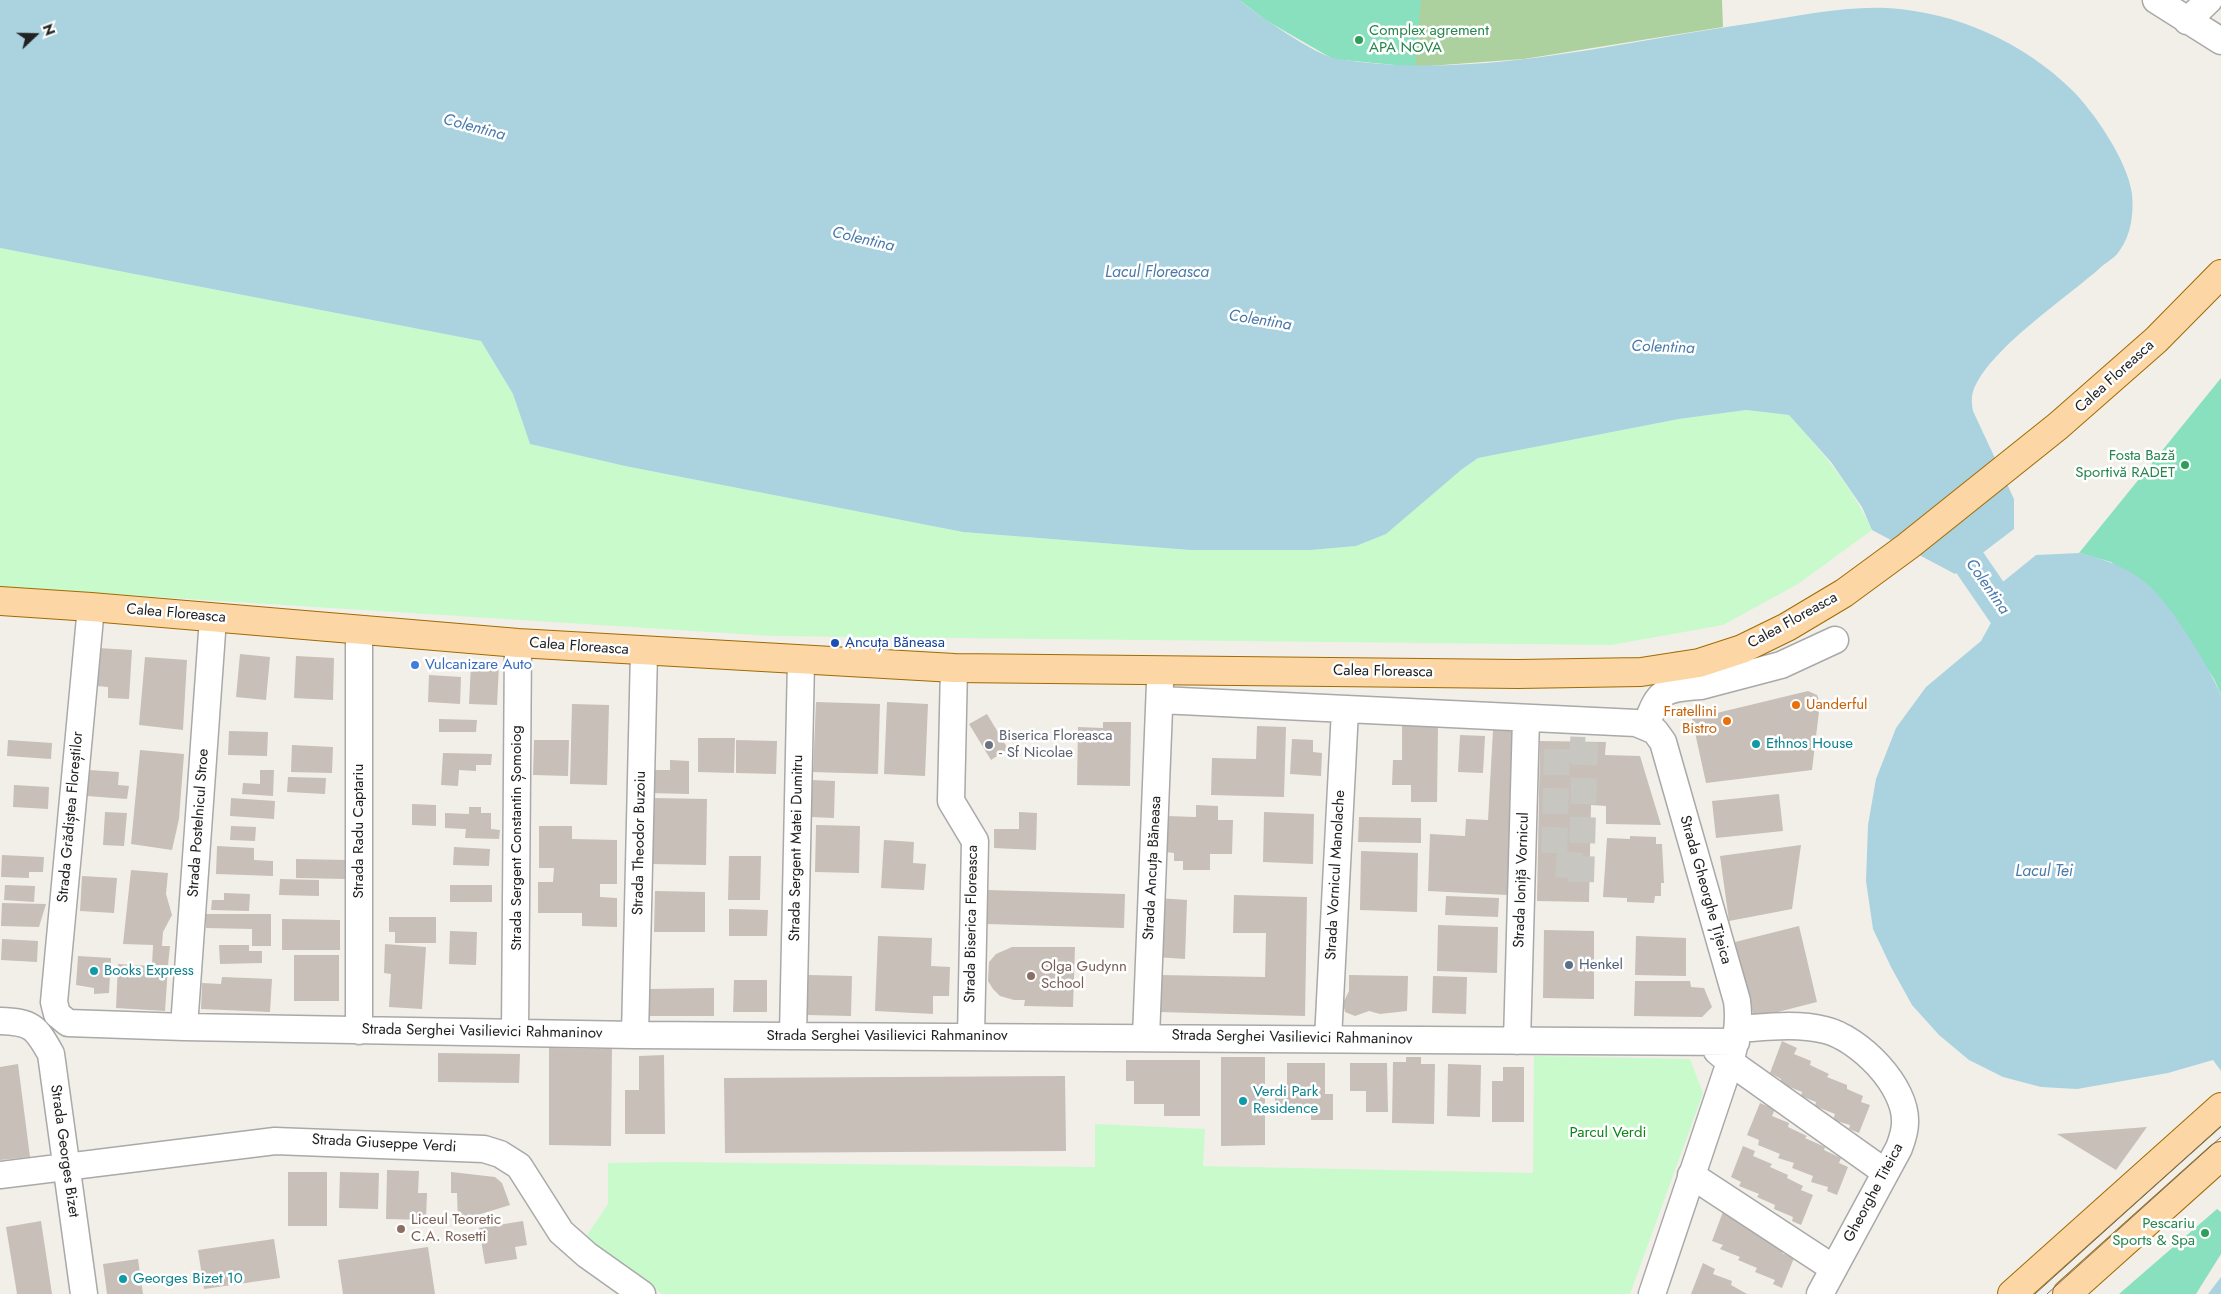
<!DOCTYPE html>
<meta charset="utf-8">
<style>
body{margin:0}
#map{position:relative;width:2221px;height:1294px;overflow:hidden;background:#f2efe9;font-family:Jost,sans-serif}
canvas{display:block}
.north{position:absolute;left:10px;top:10px;width:50px;height:50px;-webkit-text-stroke:4px #fff;paint-order:stroke;rotate:69deg;font-size:14px;font-weight:700;line-height:20px;text-align:center;color:#222}
.north::after{content:'';display:block;margin:auto;width:18px;height:22px;background:#222;clip-path:polygon(50% 0,100% 100%,50% 72%,0 100%)}
</style>
<div id="map">
<canvas width="2221" height="1294"></canvas>
<div class="north">N</div>
</div>
<script>
const g = document.querySelector('canvas').getContext('2d');
g.lineJoin = 'round';
function fill(path, color) { g.fillStyle = color; g.fill(path, 'evenodd'); }
function strokePath(path, color, width, dash) { g.strokeStyle = color; g.lineWidth = width; g.lineCap = dash ? 'butt' : 'round'; g.setLineDash(dash || []); g.stroke(path); }
function drawText(font, color, halo, rows, align = 'center') {
  g.font = font + ' Jost,sans-serif'; g.lineWidth = 5; g.setLineDash([]); g.textBaseline = 'middle'; g.strokeStyle = halo; g.fillStyle = color; for (const [text, x, y, turn = 0] of rows) {
    g.save(); g.translate(x, y); g.rotate((+turn || 0) * Math.PI / 180); g.textAlign = isNaN(turn) ? turn : align; if (halo) g.strokeText(text, 0, 0); g.fillText(text, 0, 0); g.restore();
  }
}
const forest = new Path2D(`
 M1274,0H1722L1723,27L1524,59L1415,67Z`);
const park = new Path2D(`
 M0,248L481,341L513,394L530,444L625,466L963,532L1190,550H1311L1356,546L1478,458L1679,419L1746,410L1789,415C1821,451 1852,486 1872,530L1798,584L1723,625L1611,645L773,636L0,587Z
 M1534,1056L1690,1059L1703,1093L1630,1294H662L585,1238L608,1204V1163L673,1162L1095,1167V1124L1205,1129L1203,1166L1533,1173Z`);
const pitch = new Path2D(`
 M1239,0H1421L1415,67L1333,59L1267,21Z
 M2221,378V695L2214,679L2169,610L2111,562L2079,553Z
 M2217,1209L2221,1212V1254L2196,1294H2119Z`);
const water = new Path2D(`
 M0,0H1239C1258,15 1316,56 1338,59C1475,81 1617,42 1753,23C1797,16 1843,6 1887,8C1956,12 2023,42 2072,90C2095,113 2128,162 2132,194C2134,213 2131,235 2120,250C2116,257 2107,262 2101,267C2068,297 1986,351 1973,392C1971,398 1972,404 1973,411L2014,499V529L1955,574L1872,530L1862,507L1831,462L1789,415L1746,410L1679,419L1478,458L1461,470L1386,534L1356,546L1311,550H1190L963,532L625,466L530,444L513,394L481,341L0,248Z
 M2079,553C2102,559 2126,566 2145,582C2169,601 2209,666 2221,695V1071L2213,1060L2168,1073L2077,1089L2041,1087L2003,1077L1969,1060L1939,1035L1912,1005L1891,967L1873,929L1866,881L1868,825L1876,779L1896,728L1926,687L1981,641L1992,621L1978,602L2036,555Z
 M2221,1277V1294H2208Z`);
const river = new Path2D(`
 M1944,525L2016,630`);
const building = new Path2D(`
 M98,648L132,650L129,699L108,698V687L96,686Z
 M240,654L270,657L266,700L236,697Z
 M296,656L334,658L333,700L294,698Z
 M145,657L187,660L183,730L139,725Z
 M471,665L499,666L497,705L469,704Z
 M429,675L461,677L460,704L428,702Z
 M1808,691L1817,695L1820,703L1812,770L1706,783L1692,719Z
 M816,702L880,704L878,774L813,772Z
 M887,702L928,704L925,776L884,774Z
 M572,704L609,705L607,785L570,784Z
 M987,714L1008,749L991,760L969,724Z
 M439,719L477,720L476,732H439Z
 M1103,722H1131L1130,786L1077,785L1078,727L1103,728Z
 M1402,725L1438,726L1437,802H1411V785H1392L1393,760H1402Z
 M1257,726L1286,727L1284,797L1211,795L1212,758L1256,759Z
 M1493,730L1516,731L1508,895L1428,891L1430,834L1465,836L1466,819L1488,820Z
 M229,731L268,732L267,756L228,755Z
 M1460,735L1485,736L1483,773L1458,772Z
 M698,738H735L734,773L698,772Z
 M1292,739L1313,740V752L1322,753L1321,776L1290,774Z
 M8,740L52,743L51,759L7,756Z
 M534,740H569L568,776L533,775Z
 M736,740L777,741L776,774L736,773Z
 M1540,741L1606,742L1605,755L1640,756L1661,825L1606,824V806L1591,805L1589,902L1537,901Z
 M292,745L333,747L332,773L291,772Z
 M140,750L184,754L179,819L172,850L131,844Z
 M443,753L492,754L491,765H476V771L459,770L458,786L441,785Z
 M670,760L689,761V794L647,793L648,770H670Z
 M89,770L119,772L118,785L129,786L127,799L87,796Z
 M260,770H274L273,796L242,794L243,783L260,784Z
 M288,777L326,778L325,794L287,792Z
 M811,780L835,781L834,818L810,817Z
 M14,785L49,787L48,809L13,807Z
 M1779,794L1783,831L1716,838L1712,801Z
 M231,798L275,801L274,819L230,816Z
 M652,798L707,799L706,865L651,864Z
 M412,804L436,805V826L412,825Z
 M1196,805L1218,806V820H1233L1232,854H1210V870H1183V861H1174V853L1166,852L1167,816L1196,817Z
 M469,807H481V813H491V829L500,830L499,839L465,838L466,829L445,828V813L469,814Z
 M105,812L127,813L124,846L103,845Z
 M1019,812L1037,813L1036,850L994,848V829H1019Z
 M1264,812L1314,814L1313,864L1263,862Z
 M1359,817L1421,818V843L1358,842Z
 M816,825L860,826L859,873L815,872Z
 M231,826L256,827L255,841L230,840Z
 M539,826H572V839L617,840V884H600V897L617,898V927L582,926V913H538V882H553L554,868H539Z
 M1630,836L1656,837V844H1662L1664,883H1661V896H1655L1654,903L1627,902V898L1603,897L1607,838L1630,839Z
 M884,840L914,842L913,863L926,864L924,890L881,888Z
 M1801,845L1792,909L1729,921L1720,856Z
 M217,846L254,848V860L273,861V876L216,874Z
 M454,847L490,849L489,866L453,865Z
 M1361,851L1418,853L1417,912L1360,910Z
 M2,855L44,857L43,872H29V878L1,877Z
 M729,856H761L760,900H728Z
 M296,859L347,860V879L296,878Z
 M131,870L168,873L166,894L172,915L163,932L162,946H170L168,965H152L153,945L123,944Z
 M82,876L117,878L114,913L80,911Z
 M280,879L319,880V896L279,895Z
 M5,885L35,886L34,902L4,900Z
 M450,885H492V902H450Z
 M988,890L1125,894L1124,928L987,924Z
 M655,891L705,892V932H654Z
 M224,893L250,894L249,911L211,910L212,900H224Z
 M1234,895L1307,897L1305,1016L1159,1012L1160,975L1265,977L1266,933H1233Z
 M1446,896L1499,898L1498,917L1445,915Z
 M1158,898L1187,900L1185,959L1156,957Z
 M2,903L46,904L39,927L1,926Z
 M729,909L768,910L767,936H729Z
 M206,914H271V946H252V929L206,928Z
 M389,917H436V943H395V932H389Z
 M282,919L340,920V950H282Z
 M1438,925L1498,927L1497,973L1437,971Z
 M1799,926L1817,1002L1754,1018L1735,942Z
 M1544,930L1594,931V999L1543,998Z
 M450,931L477,932L476,965L449,964Z
 M878,936L932,938L931,966L950,967L949,996H933V1014L875,1011Z
 M1636,936L1686,938V976L1635,975Z
 M2,939L38,941L37,962L1,960Z
 M385,944L426,947L422,1009L389,1007L391,974L384,973Z
 M219,945H249V951H262V963L220,964Z
 M1012,947H1075L1073,1007L1024,1006L1025,1000H1014L1000,996L993,989L988,981L989,962L996,954Z
 M294,955H339V1001H294Z
 M78,956L111,958L109,993L94,994V988L76,985Z
 M118,964L168,967L165,1011L116,1008Z
 M808,975L852,976L851,1016L807,1015Z
 M1349,975L1408,976L1407,1011L1380,1014L1369,1011L1355,1016L1345,1012L1343,1003L1349,991Z
 M1433,976L1467,977L1466,1014L1432,1013Z
 M222,977L272,979L270,1012L201,1009L202,983L221,984Z
 M734,980H767V1012H733Z
 M1635,981H1690L1691,987L1704,988L1712,1007L1702,1017L1634,1016Z
 M714,988V1016H649V989Z
 M1782,1041L1797,1048L1794,1054L1811,1061L1810,1065L1829,1074L1827,1077L1847,1085V1089L1863,1096L1861,1102L1870,1105L1859,1133L1849,1129L1850,1125L1833,1120L1835,1114L1815,1106L1816,1102L1801,1096L1802,1092L1780,1083L1781,1079L1770,1073Z
 M549,1048L612,1049L611,1146L549,1145Z
 M438,1053L520,1054L519,1083L438,1082Z
 M664,1055L665,1134H625V1090H639V1056Z
 M1221,1057H1265V1145L1221,1146Z
 M1406,1057H1421V1064H1435L1434,1124L1392,1123L1393,1062H1406Z
 M1126,1060H1200V1116H1164V1104H1134V1081H1126Z
 M1287,1063H1325V1094H1333V1120H1311V1111H1275V1090L1287,1089Z
 M1350,1063H1387L1388,1112H1366V1091H1350Z
 M18,1064L30,1157L0,1160V1067Z
 M1448,1064L1481,1065L1480,1117L1447,1116Z
 M1503,1067H1524V1122H1492V1081H1503Z
 M1065,1076L1066,1151L725,1153L724,1078Z
 M1760,1103L1775,1109L1772,1116L1789,1123L1788,1127L1807,1136L1805,1138L1825,1147L1824,1150L1841,1158L1839,1163L1848,1167L1837,1195L1827,1191L1828,1187L1811,1182L1813,1176L1792,1168L1794,1163L1778,1158L1780,1154L1758,1145L1759,1140L1747,1135Z
 M2147,1127L2116,1170L2057,1134Z
 M1743,1146L1755,1151L1753,1156L1772,1164L1770,1167L1788,1175L1787,1178L1803,1186L1801,1190L1813,1195L1801,1225L1792,1221L1793,1217L1774,1209L1775,1205L1757,1197L1759,1194L1739,1186L1741,1182L1731,1177Z
 M387,1170L419,1171L418,1193H427L426,1220L386,1219Z
 M288,1172H327V1226H288Z
 M340,1172L379,1173L378,1209L339,1208Z
 M451,1172L495,1177L502,1183L510,1205L458,1221L457,1193H451Z
 M1724,1209L1769,1238L1768,1241L1784,1249L1782,1253L1794,1258L1782,1288L1773,1284L1775,1280L1755,1272L1757,1268L1738,1260L1740,1257L1720,1249L1723,1245L1712,1241Z
 M41,1221L52,1294H17L6,1227Z
 M523,1221L527,1245L515,1247L517,1259L485,1264L479,1228Z
 M274,1239L280,1278L204,1289L198,1250Z
 M428,1247L435,1294H343L338,1260Z
 M138,1259L143,1294H107L103,1264Z
 M1703,1263L1715,1269L1713,1274L1732,1281L1731,1285L1747,1294H1691Z`);
const minorTunnel = new Path2D(`
 M1582,866L1554,864L1557,749L1585,750
 M1581,882L1585,742`);
const minor = new Path2D(`
 M2156,0L2221,41
 M2187,21L2209,0
 M91,607L54,1002L57,1014L68,1023L184,1027L635,1035L1736,1042
 M359,631V1031
 M1678,666L1701,686L1781,665L1835,640
 M954,668L951,801L975,841L971,1036
 M1160,700L1636,723L1655,731L1663,742L1737,1001C1740,1023 1736,1041 1730,1062L1652,1294
 M1646,726C1659,689 1663,689 1701,686
 M0,1021C32,1022 36,1027 51,1054L84,1294
 M184,1027L213,618
 M1738,1029C1767,1027 1797,1023 1825,1030C1859,1038 1907,1086 1905,1123C1905,1132 1902,1140 1899,1148L1820,1294
 M515,1033L518,643
 M635,1035L644,652
 M793,1035L801,661
 M1146,1037L1160,683
 M1328,1039L1345,710
 M1517,1041L1526,719
 M1717,1051L1730,1062L1885,1172
 M0,1175L275,1141L484,1149L500,1154L519,1166L561,1232L587,1255L642,1294
 M1691,1175L1833,1268`);
const major = new Path2D(`
 M0,601L91,607L518,643L954,668L1518,674L1641,672L1699,663L1742,649L1787,627L1844,593L1908,546L2058,426L2156,340L2221,274
 M2012,1294L2221,1107
 M2067,1294L2221,1156`);
const tram = new Path2D(`
 M2035,1294L2221,1126
 M2047,1294L2221,1137`);
const markers = [
 [1359,40,5,"#2e9e5b"],
 [2185,465,5,"#2e9e5b"],
 [835,643,5,"#1a4fb4"],
 [415,665,5,"#3f7fe0"],
 [1796,705,5,"#e8710a"],
 [1727,721,5,"#e8710a"],
 [1756,744,5,"#0f9aa8"],
 [989,745,5,"#6b7280"],
 [1569,965,5,"#5c6f8a"],
 [94,971,5,"#0f9aa8"],
 [1031,976,5,"#8d6e63"],
 [1243,1101,5,"#0f9aa8"],
 [401,1229,5,"#8d6e63"],
 [2205,1233,5,"#2e9e5b"],
 [123,1279,5,"#0f9aa8"]
];
const leisureNames = [
 ["Complex agrement",1369,31,"left"],
 ["APA NOVA",1369,48,"left"],
 ["Fosta Bază",2175,456],
 ["Sportivă RADET",2175,473],
 ["Pescariu",2195,1224],
 ["Sports & Spa",2195,1241]
];
const streetNames = [
 ["Calea Floreasca",2115,377,-42],
 ["Calea Floreasca",176,614,5],
 ["Calea Floreasca",1793,621,-29],
 ["Calea Floreasca",579,647,4],
 ["Calea Floreasca",1383,672,1],
 ["Strada Grădiștea Floreștilor",71,817,-85],
 ["Strada Postelnicul Stroe",199,823,-86],
 ["Strada Radu Captariu",359,831,-90],
 ["Strada Sergent Constantin Șomoiog",517,838,-90],
 ["Strada Theodor Buzoiu",640,843,-89],
 ["Strada Sergent Matei Dumitru",797,848,-89],
 ["Strada Ancuța Băneasa",1153,868,-87],
 ["Strada Vornicul Manolache",1336,875,-87],
 ["Strada Ioniță Vornicul",1522,880,-88],
 ["Strada Gheorghe Țițeica",1705,890,74],
 ["Strada Biserica Floreasca",972,924,-89],
 ["Strada Serghei Vasilievici Rahmaninov",482,1032,1],
 ["Strada Serghei Vasilievici Rahmaninov",887,1036],
 ["Strada Serghei Vasilievici Rahmaninov",1292,1038,1],
 ["Strada Giuseppe Verdi",384,1144,3],
 ["Strada Georges Bizet",64,1151,82],
 ["Gheorghe Titeica",1874,1193,-62]
];
const transitNames = [
 ["Ancuța Băneasa",845,643]
];
const shopNames = [
 ["Vulcanizare Auto",425,665]
];
const foodNames = [
 ["Uanderful",1806,705],
 ["Fratellini",1717,712,"right"],
 ["Bistro",1717,729,"right"]
];
const worshipNames = [
 ["Biserica Floreasca",999,736],
 ["- Sf Nicolae",999,753]
];
const cultureNames = [
 ["Ethnos House",1766,744],
 ["Books Express",104,971],
 ["Verdi Park",1253,1092],
 ["Residence",1253,1109],
 ["Georges Bizet 10",133,1279]
];
const serviceNames = [
 ["Henkel",1579,965]
];
const educationNames = [
 ["Olga Gudynn",1041,967],
 ["School",1041,984],
 ["Liceul Teoretic",411,1220],
 ["C.A. Rosetti",411,1237]
];
const parkNames = [
 ["Parcul Verdi",1608,1133]
];
const waterNames = [
 ["Colentina",474,128,15],
 ["Colentina",863,240,13],
 ["Lacul Floreasca",1157,273],
 ["Colentina",1260,321,9],
 ["Colentina",1663,348,2],
 ["Colentina",1987,587,55],
 ["Lacul Tei",2044,872]
];
fill(forest, '#add19e');
fill(park, '#c8facc');
fill(pitch, '#88e0be');
fill(water, '#aad3df');
strokePath(river, '#aad3df', 34);
fill(building, '#c7bfb8');
strokePath(minorTunnel, '#c8c6c1', 26, [26, 13]);
strokePath(minor, '#a9a9a9', 29);
strokePath(major, '#a06b00', 30);
strokePath(minor, '#fff', 26);
strokePath(major, '#fcd6a4', 28);
strokePath(tram, '#707070', 1);
for (const [x, y, r, color] of markers) { const dot = new Path2D(); dot.arc(x, y, r, 0, 2 * Math.PI); g.fillStyle = color; g.fill(dot); strokePath(dot, '#fff', 2); }
drawText('15px', '#27864d', '#fff', leisureNames, 'right');
drawText('15px', '#222', '#fff', streetNames);
drawText('15px', '#164399', '#fff', transitNames, 'left');
drawText('15px', '#366cbe', '#fff', shopNames, 'left');
drawText('15px', '#c56008', '#fff', foodNames, 'left');
drawText('15px', '#5b616d', '#fff', worshipNames, 'left');
drawText('15px', '#0d838f', '#fff', cultureNames, 'left');
drawText('15px', '#4e5e75', '#fff', serviceNames, 'left');
drawText('15px', '#785e54', '#fff', educationNames, 'left');
drawText('15px', '#0c8416', '#fff', parkNames);
drawText('italic 16px', '#4a7aab', '#fff', waterNames);
</script>
